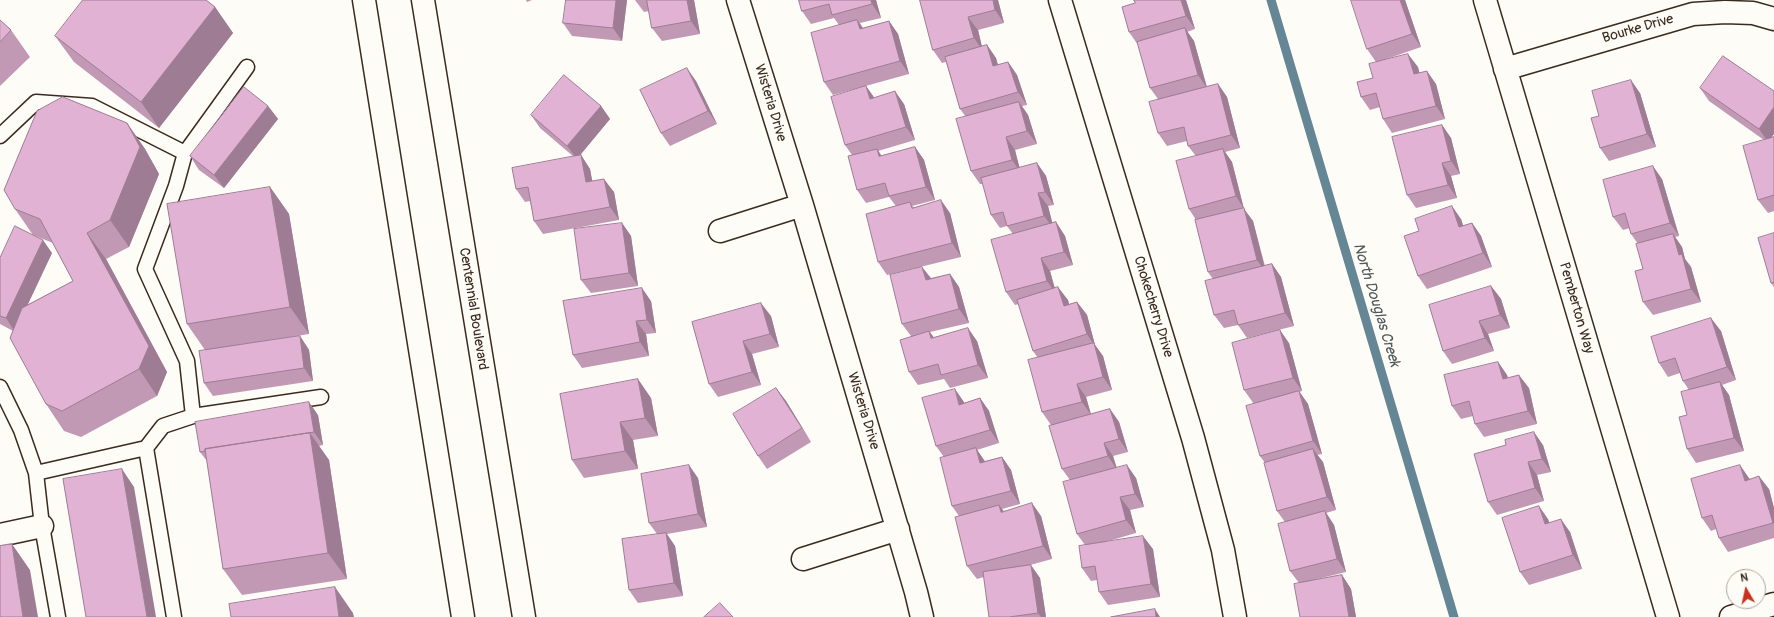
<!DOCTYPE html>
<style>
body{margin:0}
#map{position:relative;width:1774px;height:617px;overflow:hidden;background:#fdfcf7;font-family:Pangolin,sans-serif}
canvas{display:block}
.north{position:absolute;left:1726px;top:569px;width:40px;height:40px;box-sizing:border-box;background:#fdfcf7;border:1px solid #afa8a0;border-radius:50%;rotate:351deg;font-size:11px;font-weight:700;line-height:16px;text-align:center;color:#3b2a1e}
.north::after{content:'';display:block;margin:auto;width:14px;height:18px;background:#c8321e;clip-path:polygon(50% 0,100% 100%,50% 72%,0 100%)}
</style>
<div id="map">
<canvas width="1774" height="617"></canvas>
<div class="north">N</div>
</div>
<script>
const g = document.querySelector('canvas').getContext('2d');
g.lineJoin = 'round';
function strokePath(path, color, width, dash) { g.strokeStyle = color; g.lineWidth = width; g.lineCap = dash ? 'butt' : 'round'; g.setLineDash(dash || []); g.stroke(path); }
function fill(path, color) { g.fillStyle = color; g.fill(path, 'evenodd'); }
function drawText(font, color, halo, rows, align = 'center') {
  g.font = font + ' Pangolin,sans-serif'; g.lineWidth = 3; g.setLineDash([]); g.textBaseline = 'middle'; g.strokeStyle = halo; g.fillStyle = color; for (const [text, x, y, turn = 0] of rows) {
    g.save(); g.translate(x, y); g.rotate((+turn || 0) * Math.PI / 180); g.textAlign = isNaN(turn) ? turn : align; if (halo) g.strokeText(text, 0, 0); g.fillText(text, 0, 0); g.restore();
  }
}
const stream = new Path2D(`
 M1271,0L1454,617`);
const service = new Path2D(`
 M0,136L36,102L92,106L185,153
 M0,387L21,430L36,473L42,526L58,617
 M193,416L187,361L145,269L176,186L185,153L247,67
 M146,448L174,617
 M36,473L146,448L163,426L193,416L321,397`);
const minor = new Path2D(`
 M738,0L802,205L916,592L922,617
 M1060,0L1193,438L1223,550L1235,617
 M1485,0L1668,617
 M1505,69L1693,14L1725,12L1753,13L1774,19
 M720,231L802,205
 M0,535L42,526
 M803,559L898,529
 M1731,617L1774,604`);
const secondary = new Path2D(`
 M364,0L463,617
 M423,0L524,617`);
const wall = new Path2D(`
 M526,0H532L527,2Z
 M627,0L622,41L572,36L563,23Z
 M635,0H694L700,34L662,41L652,28L649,11L644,12Z
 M799,0H876L881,18L860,23L863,28L889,21L898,34L909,74L833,95L824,82L839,25L834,18L811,24L802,11Z
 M920,0H998L1004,23L978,30L982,47L987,45L996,58L998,65L1008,62L1017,75L1027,105L1022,106L1028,115L1037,144L1015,150L1019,168L1037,163L1046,176L1054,205L1048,206L1052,223L1056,222L1065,236L1073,265L1050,271L1055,288L1068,300L1069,304L1077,302L1087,315L1095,345L1103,356L1112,390L1086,397L1091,414L1110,409L1119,422L1128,452L1113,456L1117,468L1136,478L1144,507L1130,510L1136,533L1105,542L1153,549L1160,597L1108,605L1099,592L1097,580L1091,581L1082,568L1085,545L1077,534L1070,480L1062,469L1051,425L1042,412L1038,358L1033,351L1019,304L1015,305L1006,292L1013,234L1007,226L1000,228L991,215L983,184H980L971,171L966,117L960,109L946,62L942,63L933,50Z
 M1134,0H1186L1195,29L1187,32L1194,41L1207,87L1218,84L1227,97L1240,148L1225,152L1232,162L1244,209L1253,221L1265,266L1272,264L1281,277L1294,326L1247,338L1238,325L1224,328L1214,315L1213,279L1208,272L1196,220L1189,209L1196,156L1188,146L1187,141L1167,146L1158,133V99L1150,88L1138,45L1129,32L1135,3Z
 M1405,0L1421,47L1378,62L1418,67L1419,73L1436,84L1445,119L1392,133L1383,119L1380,107L1370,110L1361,97L1373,78L1376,62L1367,49Z
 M215,7L233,33L159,128L74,62L55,36Z
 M0,20L11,30L30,57L0,86Z
 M696,81L717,124L670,146L661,133Z
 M866,86L874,98L904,104L915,140L878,151L881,156L915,147L924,160L935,200L912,206L914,207L950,213L961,257L887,275L878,262L896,206L889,197L866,203L857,190L852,155L845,145Z
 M1700,88L1774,91V134L1771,137H1774V211L1768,213L1758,200L1764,140L1709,101Z
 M1640,93L1656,147L1609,161L1600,148L1599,116Z
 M268,106L278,119L224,188L199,170L190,156Z
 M601,106L610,119L579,156L581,155L590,169L592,181L614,192L619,220L543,234L534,221L530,201L525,202L516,189L574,157L540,128L531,115Z
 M127,123L145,149L159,174L129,247L106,259L167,372L157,396L81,437L64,431L46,404L13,331L0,324V258L52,253L27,305L73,281L53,243L33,235L15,209Z
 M1442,125L1451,138L1460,174L1451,176L1457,198L1416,208L1407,195Z
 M1662,179L1679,236L1675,237L1682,247L1685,259L1691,267L1701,302L1653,315L1643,302V269L1638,244L1631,234L1630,228L1623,230L1613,217Z
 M270,187L289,214L309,334L208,350L300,336L309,350L313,381L213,396L204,383L205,350L187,324Z
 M1461,219L1463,226L1472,223L1481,236L1492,267L1427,289L1418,276Z
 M622,223L631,236L638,286L591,293L581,280Z
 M1774,233V287L1771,283Z
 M922,267L931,278L950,274L959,287L969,323L930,332L933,337L977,341L988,378L950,388L944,379L918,385L909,372L911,336L902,324Z
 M1491,286L1501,299L1510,328L1488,334L1494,351L1452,364L1443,351Z
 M651,301L656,333L646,334L649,356L582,368L573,355Z
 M771,316L779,347L752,354L761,385L718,397L709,384L692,322Z
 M1721,331L1736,380L1722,385L1729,395L1744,451L1696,463L1687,449V415L1689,390L1683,381L1680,373L1668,377L1659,363Z
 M1289,343L1302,391L1299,392L1308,404L1322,454L1317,455L1323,462L1336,510L1326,513L1334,525L1346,572L1309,581L1342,575L1351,589L1356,617H1300L1299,583L1290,571L1285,522L1277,511L1265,463L1260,456L1275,398L1254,404L1244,390Z
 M1498,362L1507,375L1508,378L1529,388L1537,424L1484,437L1475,424L1473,416L1461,419L1452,406Z
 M776,388L786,401L811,442L767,469L758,456Z
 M651,398L658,436L633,440L638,469L584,478L572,460Z
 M980,398L989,411L999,443L977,450L985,461L1002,457L1011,470L1020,504L1002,509L1003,511L1041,516L1052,559L1030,565L1040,578L1046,617H989L984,577L977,579L967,566L959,516L952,506L944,457L936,446L964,402V403Z
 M318,415L323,445L319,446L329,460L347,579L242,595L223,569L207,461L200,452Z
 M1543,445L1551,472L1537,475L1544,501L1497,515L1488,502Z
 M698,478L707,527L667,534L675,546L683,596L638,603L629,590L657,534L649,523Z
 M1749,478L1750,479L1769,489L1774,508V538L1728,552L1719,538L1716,529L1711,531L1702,518Z
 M1548,519L1549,522L1570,532L1582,569L1529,585L1520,572Z`);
const shadedWall = new Path2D(`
 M616,0H627L622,41L613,28Z
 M687,0H694L700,34L691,21Z
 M871,0H876L881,18L872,4Z
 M993,0H998L1004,23L995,10Z
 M1181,0H1186L1195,29L1186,16Z
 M1400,0H1405L1421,47L1412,34Z
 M215,7L233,33L159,128L141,102Z
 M968,17L978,30L983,51L974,38Z
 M857,20L866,33L860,29Z
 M889,21L898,34L909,74L900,61Z
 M1185,28L1194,41L1207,88L1198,75Z
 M987,45L996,58L1002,80L993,66Z
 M1408,54L1418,67L1423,87L1414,74Z
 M1008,62L1017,75L1027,105L1018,92Z
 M687,68L696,81L717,124L708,111Z
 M1427,71L1436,84L1445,119L1436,106Z
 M1631,80L1640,93L1656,147L1647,134Z
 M1218,84L1227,97L1240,148L1231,135Z
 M866,86L876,100L870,99Z
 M895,91L904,104L915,140L906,127Z
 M1019,102L1028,115L1037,144L1027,131Z
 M268,106L278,119L224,188L214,175Z
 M601,106L610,119L577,159L567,146Z
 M1774,107V134L1768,142L1759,129Z
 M127,123L145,149L159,174L129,247L110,220Z
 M1442,125L1451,138L1460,174L1451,161Z
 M1006,137L1015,150L1021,173L1012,160Z
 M915,147L924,160L935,200L926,187Z
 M877,149L886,162L879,156Z
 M1223,149L1232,162L1244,209L1253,221L1266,273L1257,260L1244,209L1236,196Z
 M581,155L590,169L595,195L586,182Z
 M1037,163L1046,176L1054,205L1045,192Z
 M1442,163L1451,176L1457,198L1448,185Z
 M1653,166L1662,179L1679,236L1670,223Z
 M604,179L614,192L619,220L610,207Z
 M270,187L289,214L309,334L290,307Z
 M1038,193L1048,206L1054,229L1044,216Z
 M941,200L950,213L961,257L952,243Z
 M1452,206L1461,219L1468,240L1459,227Z
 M1056,222L1065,236L1073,265L1064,252Z
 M622,223L631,236L638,286L629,273Z
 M1472,223L1481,236L1492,267L1483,253Z
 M87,233L106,259L167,372L157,396L139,369Z
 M1673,234L1682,247L1685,259L1691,267L1701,302L1691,289L1679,255Z
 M43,240L52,253L15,332L6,318Z
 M1041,258L1050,271L1056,294L1047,281Z
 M1272,264L1281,277L1294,326L1285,313Z
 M922,267L932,280H926Z
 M950,274L959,287L969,323L959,309Z
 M1491,286L1501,299L1510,328L1500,315Z
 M1058,287L1068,300L1073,319L1064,306Z
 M642,288L651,301L656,333L647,320Z
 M1077,302L1087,315L1095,345L1103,356L1112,390L1103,377L1094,345L1087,334Z
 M761,303L771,316L779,347L770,334Z
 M1711,318L1721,331L1736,380L1727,367Z
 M636,321L646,334L649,356L640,342Z
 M1479,321L1488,334L1494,351L1485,338Z
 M968,328L977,341L988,378L978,365Z
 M1280,330L1289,343L1302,391L1293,378Z
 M929,331L939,344L931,338Z
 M300,336L309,350L313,381L304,368Z
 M743,341L752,354L761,385L752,372Z
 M1498,362L1507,375L1512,393L1503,379Z
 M1519,375L1529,388L1537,424L1528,411Z
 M638,379L651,398L658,436L645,418Z
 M1720,382L1729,395L1744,451L1734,438Z
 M1077,384L1086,397L1091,415L1082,402Z
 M776,388L786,401L811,442L802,428Z
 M955,389L964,402L968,418L959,405Z
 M1299,391L1308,404L1322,454L1313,441Z
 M980,398L989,411L999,443L990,430Z
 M309,402L318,415L323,445L314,432Z
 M1110,409L1119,422L1128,452L1119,439Z
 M620,422L633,440L638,469L625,451Z
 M1534,432L1543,445L1551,472L1542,459Z
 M310,433L329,460L347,579L328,553Z
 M1104,443L1113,456L1117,470L1108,456Z
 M976,448L985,462L980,463Z
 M1313,449L1323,462L1336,510L1327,497Z
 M1002,457L1011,470L1020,504L1011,491Z
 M1528,462L1537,475L1544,501L1535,488Z
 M689,465L698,478L707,527L698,514Z
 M1127,465L1136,478L1144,507L1135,494Z
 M1740,465L1749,478L1754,494L1745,481Z
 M122,469L134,487L156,617H147Z
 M1759,476L1769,489L1774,508V524L1773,523Z
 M1120,497L1130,510L1136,533L1126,520Z
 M1032,503L1041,516L1052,559L1043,546Z
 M999,505L1009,518L1001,512Z
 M1539,506L1548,519L1554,537L1545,524Z
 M1325,511L1334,525L1346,572L1337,559Z
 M1561,519L1570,532L1582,569L1573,555Z
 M666,533L675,546L683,596L674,583Z
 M1143,536L1153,549L1160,597L1151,584Z
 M12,544L30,570L38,617H23Z
 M1031,565L1040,578L1046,617H1041L1038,613Z
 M1342,575L1351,589L1356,617H1349Z
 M335,587L353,613L354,617H339Z
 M1155,609L1160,617H1156Z`);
const building = new Path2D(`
 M83,0H206L215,7L141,102L55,36Z
 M566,0H616L613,28L563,23Z
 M647,0H687L691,21L652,28Z
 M799,0H871L872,4L832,15L829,4L802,11Z
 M920,0H993L995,10L968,17L974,38L933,50Z
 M1134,0H1181L1186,16L1129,32L1122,7L1135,3Z
 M1351,0H1400L1412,34L1367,49Z
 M0,20L11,30L0,42Z
 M857,20L860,29L889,21L900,61L824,82L811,33Z
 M1185,28L1198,75L1150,88L1137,42Z
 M987,45L993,66L1008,62L1018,92L960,109L945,57Z
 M1408,54L1414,74L1427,71L1436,106L1383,119L1376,93L1361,97L1357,82L1373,78L1369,64Z
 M1723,56L1774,91V107L1759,129L1700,88Z
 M687,68L708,111L661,133L640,90Z
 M564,75L601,106L567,146L531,115Z
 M1631,80L1647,134L1600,148L1591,118L1599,116L1592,91Z
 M1218,84L1231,135L1188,146L1184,127L1158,133L1149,102Z
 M866,86L870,99L895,91L906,127L845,145L831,97Z
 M244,87L268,106L214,175L190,156Z
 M63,97L127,123L140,147L110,220L87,233L149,346L139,369L62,411L46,404L10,338L22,308L73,281L40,219L15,209L4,190L37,111Z
 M1019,102L1027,131L1006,137L1012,160L971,171L956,119Z
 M1442,125L1451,161L1442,163L1448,185L1407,195L1392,137Z
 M1774,137V195L1758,200L1743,146Z
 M915,147L926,187L889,196L885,183L857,190L848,156L877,149L879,156Z
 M1223,149L1236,196L1189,209L1176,161Z
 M581,155L586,182L604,179L610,207L534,221L528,187L516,189L512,168Z
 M1037,163L1045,192L1038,193L1044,216L1007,226L1003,212L991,215L981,178Z
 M1653,166L1670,223L1631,234L1625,213L1613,217L1603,180Z
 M270,187L290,307L187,324L167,204Z
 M941,200L952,243L878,262L866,214L910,202L912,208Z
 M1452,206L1459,227L1472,223L1483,253L1418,276L1404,236L1419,231L1415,219Z
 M1244,208L1257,260L1208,272L1195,220Z
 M1056,222L1064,252L1041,258L1047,281L1006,292L991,240Z
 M622,223L629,273L581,280L574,229Z
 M15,226L43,240L6,318L0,316V258Z
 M1774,233V282L1771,283L1758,238Z
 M1673,234L1679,255L1682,254L1691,289L1643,302L1635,271L1643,269L1636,244Z
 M1272,264L1285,313L1238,325L1234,310L1214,315L1205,281Z
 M922,267L926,280L950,274L959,309L902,324L890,275Z
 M1491,286L1500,315L1479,321L1485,338L1443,351L1429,305Z
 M1058,287L1064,306L1077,302L1087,334L1033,351L1017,300Z
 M642,288L647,320L636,321L640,342L573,355L563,301Z
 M761,303L770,334L743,341L752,372L709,384L692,322Z
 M1711,318L1727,367L1683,381L1675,358L1659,363L1651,337Z
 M968,328L978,365L941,375L938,364L909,372L900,340L929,331L931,338Z
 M1280,330L1293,378L1244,390L1232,343Z
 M300,336L304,368L204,383L199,351Z
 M1094,343L1103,377L1077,384L1082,402L1042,412L1028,360Z
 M1498,362L1503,379L1519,375L1528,411L1475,424L1469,401L1452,406L1444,375Z
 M638,379L645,418L620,422L625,451L572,460L560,394Z
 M1720,382L1734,438L1687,449L1679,417L1687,415L1681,392Z
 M776,388L802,428L758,456L733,414Z
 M955,389L959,405L980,398L990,430L936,446L922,398Z
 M1299,391L1313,441L1260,456L1246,406Z
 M309,402L314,432L205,449V451L200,452L195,422Z
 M1110,409L1119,439L1104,443L1108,456L1062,469L1049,426Z
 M1534,432L1542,459L1528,462L1535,488L1488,502L1474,454L1506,445L1505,440Z
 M310,433L328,553L223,569L205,449Z
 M976,448L980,463L1002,457L1011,491L952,506L940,458Z
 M1313,449L1327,497L1277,511L1264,463Z
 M689,465L698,514L649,523L641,474Z
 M1127,465L1135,494L1120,497L1126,520L1077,534L1063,482Z
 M1740,465L1745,481L1759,476L1773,523L1719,538L1712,515L1702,518L1691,479Z
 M122,469L147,617H86L63,479Z
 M1032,503L1043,546L967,566L955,517L999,505L1001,512Z
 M1539,506L1545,524L1561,519L1573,555L1520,572L1502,518Z
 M1325,511L1337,559L1290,571L1278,524Z
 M666,533L674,583L629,590L622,539Z
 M1143,536L1151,584L1099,592L1095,566L1082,568L1079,546Z
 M12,544L23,617H0V546Z
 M1031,565L1038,613L1009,617H989L983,572Z
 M1342,575L1349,617H1300L1294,584Z
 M335,587L339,617H231L229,604Z
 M720,603L733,617H704Z
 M1155,609L1156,617H1111Z`);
const streetNames = [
 ["Bourke Drive",1638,29,-16],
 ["Wisteria Drive",770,103,73],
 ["Chokecherry Drive",1153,307,73],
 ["Pemberton Way",1576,308,74],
 ["Centennial Boulevard",473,309,81],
 ["Wisteria Drive",863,411,73]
];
const waterNames = [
 ["North Douglas Creek",1376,305,73]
];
strokePath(stream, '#658694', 9);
strokePath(service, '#3b2a1e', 17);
strokePath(minor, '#3b2a1e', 25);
strokePath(secondary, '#3b2a1e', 25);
strokePath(service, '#fdfcf7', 14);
strokePath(minor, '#fdfcf7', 22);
strokePath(secondary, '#fdfcf7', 22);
fill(wall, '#c299b5');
fill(shadedWall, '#9e7d94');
fill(building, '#e1b2d3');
strokePath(building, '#9e7d94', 1);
drawText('14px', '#3b2a1e', '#fdfcf7', streetNames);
drawText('italic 15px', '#505859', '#fdfcf7', waterNames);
</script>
